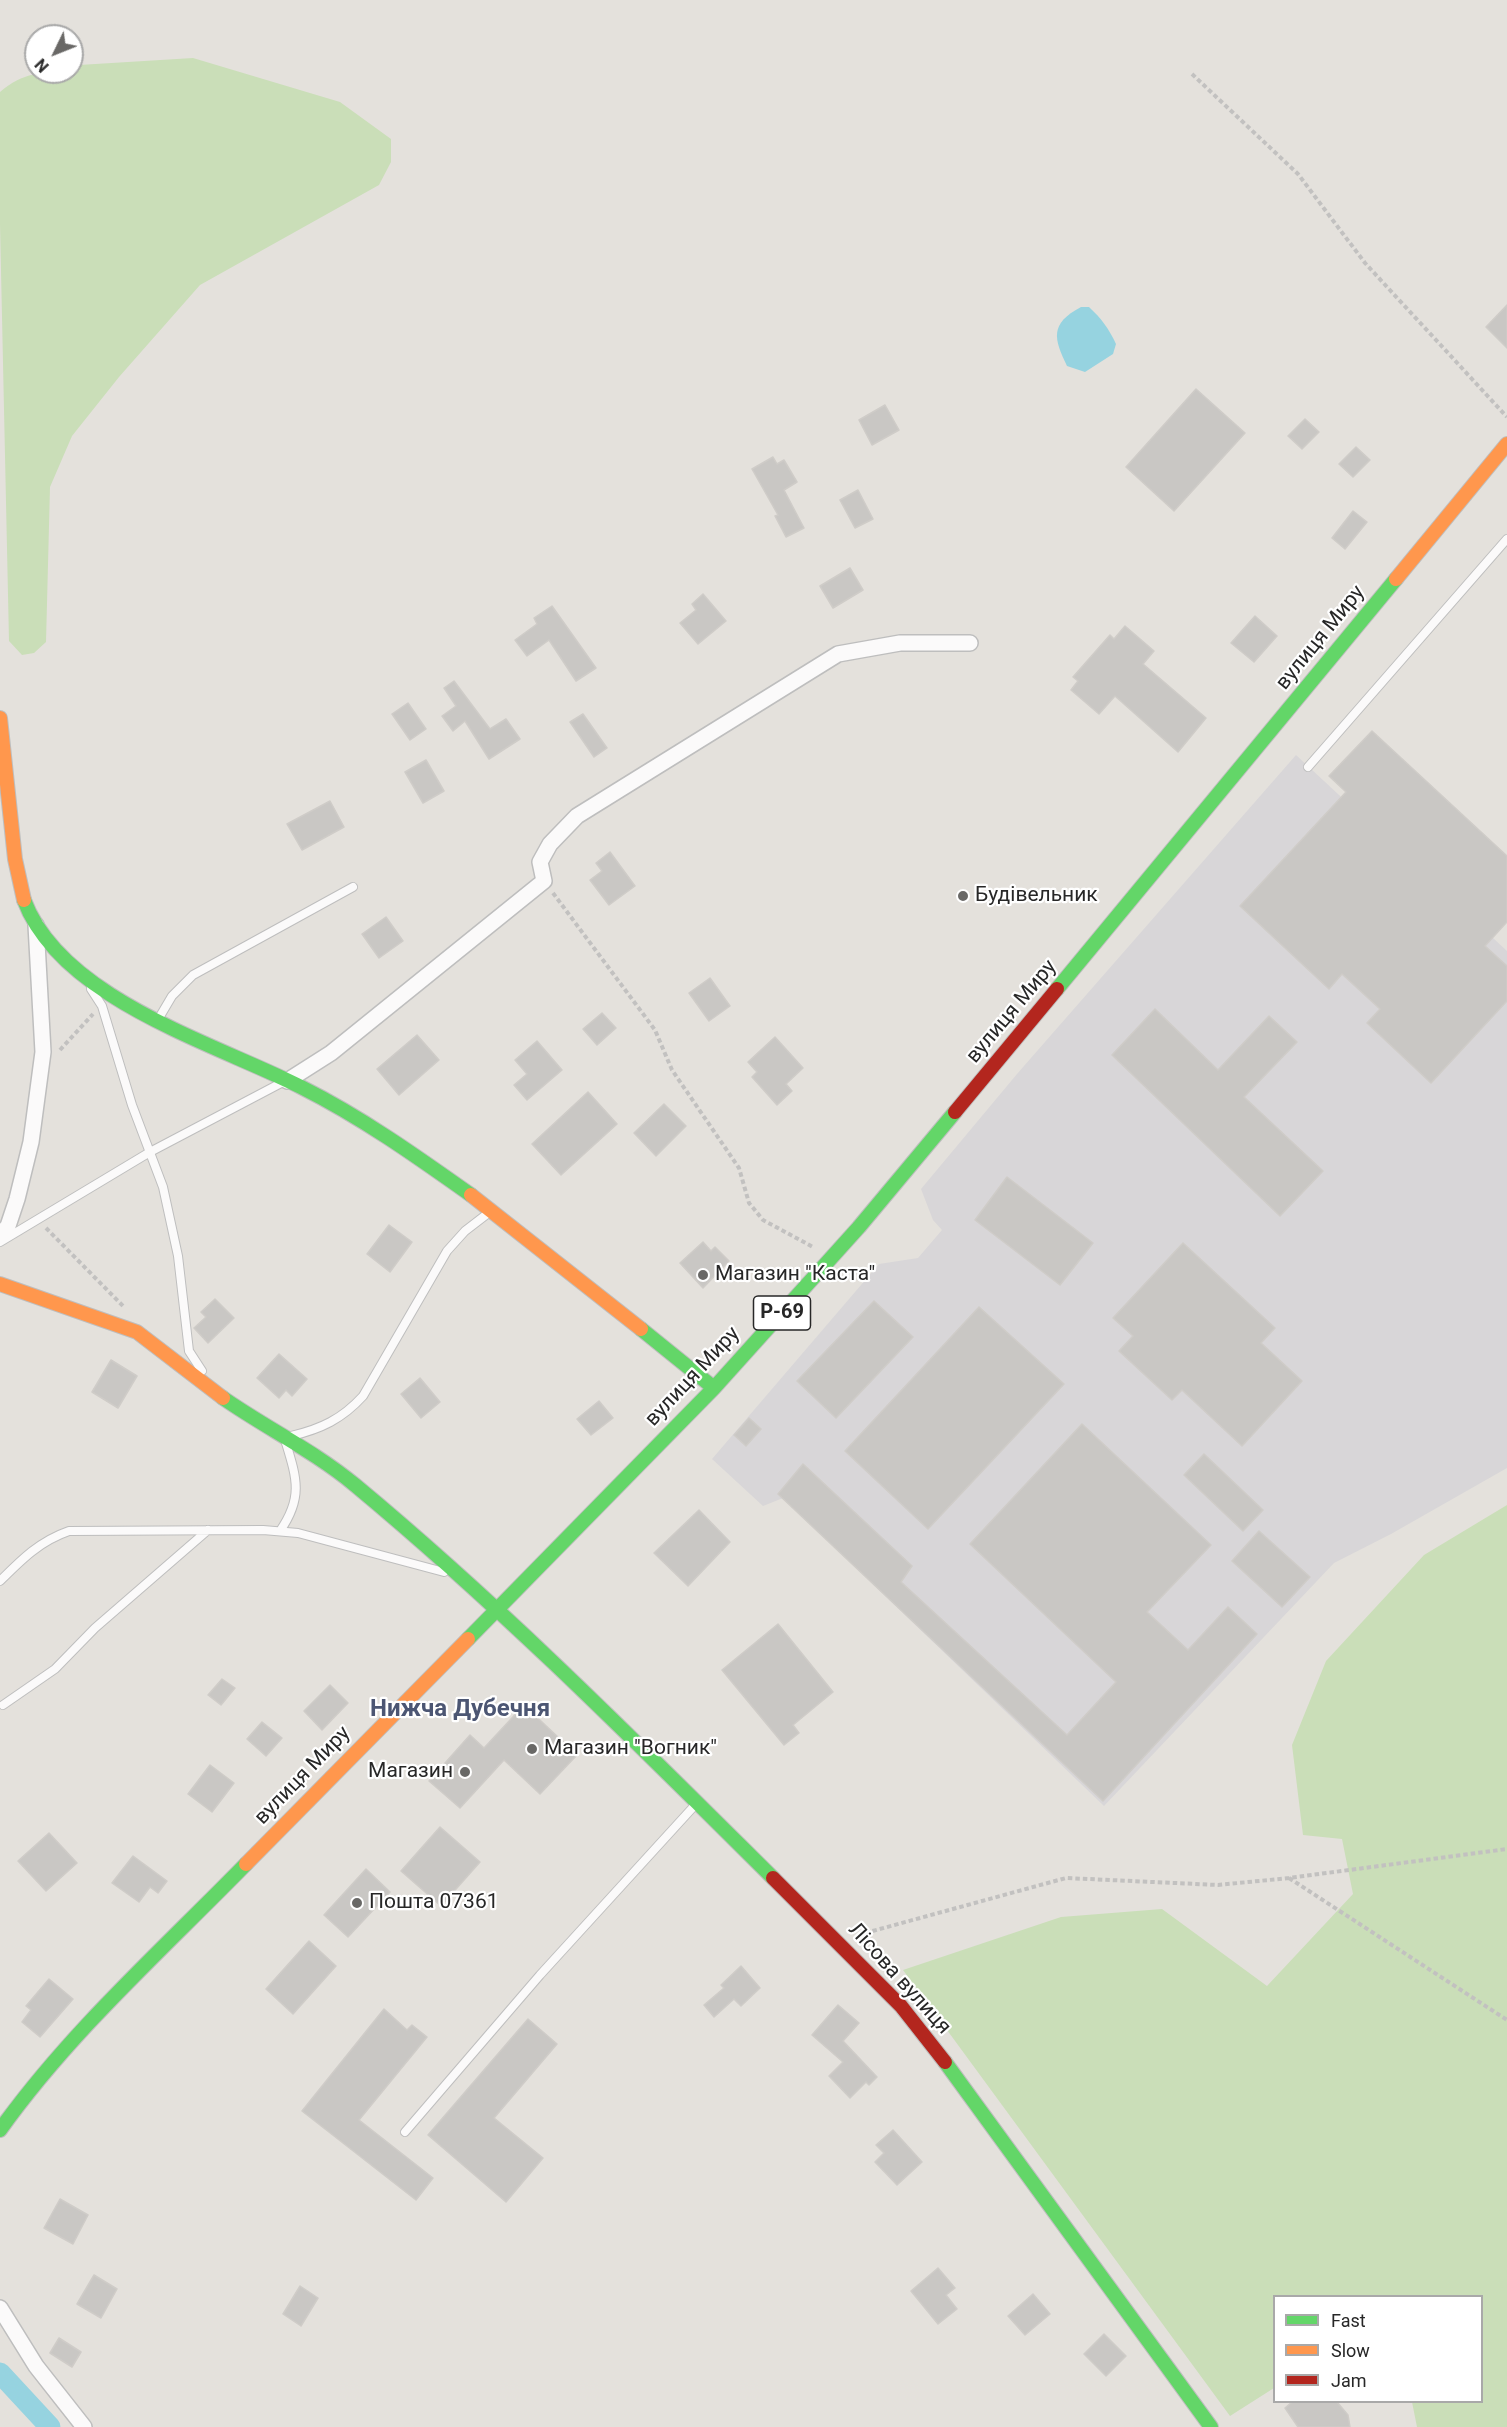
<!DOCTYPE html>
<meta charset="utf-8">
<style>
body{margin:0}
#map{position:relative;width:1507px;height:2427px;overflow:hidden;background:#e4e1dc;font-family:Roboto,sans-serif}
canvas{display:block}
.legend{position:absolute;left:1273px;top:2295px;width:210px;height:108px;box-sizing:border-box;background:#fff;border:2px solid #a9a9a9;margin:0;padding:8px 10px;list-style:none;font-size:18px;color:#272727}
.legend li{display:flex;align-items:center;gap:12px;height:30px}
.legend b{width:30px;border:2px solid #a9a9a9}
.north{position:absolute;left:24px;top:24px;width:60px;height:60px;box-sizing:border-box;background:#fff;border:2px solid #a9a9a9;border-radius:50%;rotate:227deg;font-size:16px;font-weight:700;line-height:24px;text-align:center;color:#272727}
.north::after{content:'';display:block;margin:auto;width:21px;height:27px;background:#696866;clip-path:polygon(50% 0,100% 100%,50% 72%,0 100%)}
</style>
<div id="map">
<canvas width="1507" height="2427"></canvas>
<ul class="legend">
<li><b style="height:8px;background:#63d668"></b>Fast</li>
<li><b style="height:8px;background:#ff974d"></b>Slow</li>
<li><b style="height:8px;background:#b3261e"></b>Jam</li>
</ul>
<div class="north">N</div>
</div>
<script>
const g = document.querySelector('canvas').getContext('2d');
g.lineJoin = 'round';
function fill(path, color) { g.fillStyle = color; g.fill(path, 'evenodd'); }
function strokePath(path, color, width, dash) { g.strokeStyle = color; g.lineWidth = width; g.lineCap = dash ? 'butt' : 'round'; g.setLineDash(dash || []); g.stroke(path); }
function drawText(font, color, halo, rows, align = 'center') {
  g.font = font + ' Roboto,sans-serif'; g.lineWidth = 4.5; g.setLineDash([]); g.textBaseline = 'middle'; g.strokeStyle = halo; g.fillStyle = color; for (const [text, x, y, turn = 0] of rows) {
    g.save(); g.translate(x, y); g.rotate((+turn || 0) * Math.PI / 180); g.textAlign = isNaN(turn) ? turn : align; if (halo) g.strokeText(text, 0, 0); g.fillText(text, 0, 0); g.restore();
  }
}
const industrial = new Path2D(`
 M1296,755L1507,951V1468L1391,1534L1334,1563L1104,1806L783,1498L763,1506L712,1459L879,1264L918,1258L942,1230L933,1220L921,1189L1017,1074Z`);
const green = new Path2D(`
 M193,58L340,102L391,139V162L379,185L200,285L119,377L72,436L50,487L46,642L34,653L22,655L9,641L0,224V92C23,72 42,72 72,72V67L79,65Z
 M1507,1505V2427H1417L1412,2402H1482V2296H1274V2388L1230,2416L903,1970L1061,1917L1162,1909L1267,1986L1353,1894L1342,1839L1303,1835L1292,1745L1326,1661L1424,1555Z`);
const water = new Path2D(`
 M1081,307H1089C1101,318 1109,329 1116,344L1113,354L1085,372L1067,366C1054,339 1049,324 1081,307Z`);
const canal = new Path2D(`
 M0,2373L50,2427`);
const building = new Path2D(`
 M1507,305V348L1486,327Z
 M1196,389L1245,433L1174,511L1126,467Z
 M885,405L899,430L872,445L859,420Z
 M1305,419L1319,432L1302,449L1288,436Z
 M1356,447L1370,460L1353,477L1339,464Z
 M773,457L777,464L784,460L797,482L784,490L804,528L786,537L775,516L778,515L752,469Z
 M858,490L873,519L855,528L840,500Z
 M1353,511L1367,522L1345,549L1332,538Z
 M850,568L863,590L833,608L820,586Z
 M703,594L726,621L698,644L680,623L696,610L692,604Z
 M552,606L596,668L576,681L549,640L527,656L515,640L537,624L534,618Z
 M1255,616L1277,636L1254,662L1231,643Z
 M1125,626L1154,651L1143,664L1206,718L1178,752L1115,696L1099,714L1071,690L1078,681L1073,677L1110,635L1114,639Z
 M454,681L490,729L506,719L520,739L489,759L465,721L453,731L442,716L456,706L444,688Z
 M408,703L426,729L410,740L392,714Z
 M583,714L607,748L594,757L570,722Z
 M1372,731L1507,856V922L1485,946L1507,966V1001L1431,1083L1367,1023L1380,1009L1342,974L1329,989L1240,906L1346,792L1329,776Z
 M426,760L444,791L423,803L405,772Z
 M330,801L344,827L302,850L287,824Z
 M610,852L635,886L609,905L590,880L602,871L596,863Z
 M386,917L403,941L379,958L362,934Z
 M710,978L730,1006L709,1021L689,993Z
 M1155,1009L1218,1070L1269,1016L1297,1042L1244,1097L1323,1171L1280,1216L1112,1055Z
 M602,1013L616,1028L597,1045L583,1029Z
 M417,1035L439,1060L399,1095L377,1069Z
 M775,1037L803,1068L786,1084L792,1091L777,1105L752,1077L757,1072L748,1062Z
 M537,1041L562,1070L527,1100L514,1085L527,1074L515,1060Z
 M588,1092L617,1124L561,1175L532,1144Z
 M664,1104L686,1126L656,1156L634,1133Z
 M1007,1177L1093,1243L1060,1285L975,1220Z
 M389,1225L412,1242L390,1272L367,1254Z
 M703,1242L711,1251L715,1247L729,1261L703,1288L680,1263Z
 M1183,1243L1275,1328L1261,1343L1302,1381L1242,1446L1182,1390L1172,1400L1119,1351L1133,1336L1113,1318Z
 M215,1299L234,1318L208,1343L194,1328L206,1317L201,1312Z
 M874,1301L913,1337L836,1418L797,1381Z
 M979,1307L1064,1384L928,1529L845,1451Z
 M279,1354L307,1379L292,1396L286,1390L279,1398L257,1378Z
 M111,1360L137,1376L118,1408L92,1392Z
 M420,1378L440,1402L421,1418L401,1394Z
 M599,1401L613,1418L591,1435L577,1419Z
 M749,1418L761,1429L746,1446L734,1435Z
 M1082,1424L1211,1545L1147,1612L1188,1650L1228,1607L1257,1634L1103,1801L778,1494L803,1464L912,1566L901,1582L1067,1735L1116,1682L970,1544Z
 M1204,1454L1263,1510L1243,1531L1184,1475Z
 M699,1510L730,1542L688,1586L654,1553Z
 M1259,1531L1310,1577L1282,1607L1232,1561Z
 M778,1624L833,1692L793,1725L799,1733L784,1745L722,1670Z
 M222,1679L235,1688L221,1705L208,1695Z
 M330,1685L348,1703L322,1730L304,1711Z
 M524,1705L577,1755L540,1794L504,1760L460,1808L429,1781L470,1735L484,1748Z
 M262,1722L282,1738L266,1756L247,1739Z
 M210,1765L234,1783L212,1812L188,1794Z
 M440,1827L480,1862L441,1906L401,1871Z
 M49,1833L77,1863L46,1891L18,1861Z
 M133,1856L167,1881L158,1893L150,1887L139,1902L112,1883Z
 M366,1869L390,1892L348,1937L324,1915Z
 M309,1941L336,1966L293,2014L266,1989Z
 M741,1966L760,1988L741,2006L734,1999L714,2017L704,2005L724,1988L721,1985Z
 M49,1979L73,1999L40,2037L22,2022L31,2010L26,2006Z
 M838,2005L859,2023L843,2041L877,2077L869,2085L866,2082L850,2098L829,2076L843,2062L812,2035Z
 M384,2009L407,2030L412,2025L427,2037L359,2120L433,2178L416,2200L302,2111Z
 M528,2019L557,2044L494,2118L543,2158L506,2202L428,2135Z
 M893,2130L922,2162L897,2185L875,2162L884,2153L876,2145Z
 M60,2199L88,2215L73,2244L44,2228Z
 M938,2268L955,2288L946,2295L957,2309L938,2324L911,2291Z
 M94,2275L117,2289L101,2318L77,2304Z
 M300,2286L318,2298L301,2326L283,2314Z
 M1033,2294L1050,2314L1025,2335L1008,2316Z
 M1104,2334L1126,2356L1106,2376L1084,2354Z
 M59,2338L81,2352L72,2367L50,2353Z
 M1292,2402H1337L1348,2415L1350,2427H1298L1285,2408Z`);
const path = new Path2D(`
 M1192,74L1298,174L1365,263L1507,417
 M553,893L655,1030L672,1070L739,1168L749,1203L763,1220L813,1247
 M60,1050L93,1014
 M46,1228L123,1306
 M1289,1878L1507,2020
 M858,1935L1066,1878L1218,1885L1289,1878L1507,1849`);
const lane = new Path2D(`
 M1308,767L1507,539
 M91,989L102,1006L132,1105L163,1187L178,1256L189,1351L202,1371
 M159,1018L172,996L193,975L353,887
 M0,1242L150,1152L283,1082
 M291,1436C321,1429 342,1419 363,1396L447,1251L465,1231L491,1211
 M280,1531C303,1498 297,1479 286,1443
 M0,1581C22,1559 40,1541 69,1531L263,1530L298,1533L444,1572
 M3,1705L55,1669L95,1628L208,1530
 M405,2132L540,1975L696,1804`);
const street = new Path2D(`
 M287,1081L331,1053L544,881L540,862L550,844L577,816L838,654L900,643H970
 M0,1235L8,1226L17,1199L31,1142L43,1052L36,925
 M0,2308L36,2366L84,2427`);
const fast = new Path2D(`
 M24,900C61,999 214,1043 301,1087C361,1117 416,1156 471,1195
 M1057,989L1396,579
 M641,1329L714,1388
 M223,1398C266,1428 314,1451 355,1485C502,1607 638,1744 773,1878
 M468,1639L714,1388L859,1227L955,1112
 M945,2062L1211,2427
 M0,2130C70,2032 162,1950 246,1864`);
const slow = new Path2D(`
 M1396,579L1507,444
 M0,718L15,859L24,900
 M471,1195L641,1329
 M0,1284L137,1332L223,1398
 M246,1864L468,1639`);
const jam = new Path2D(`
 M955,1112L1057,989
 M773,1878L901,2006L945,2062`);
const markers = [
 [963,896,6,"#696866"],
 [703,1275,6,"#696866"],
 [532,1749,6,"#696866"],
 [465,1772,6,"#696866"],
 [357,1903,6,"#696866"]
];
const shields = [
 [782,1313,57]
];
const shieldNames = [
 ["Р-69",782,1313]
];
const streetNames = [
 ["вулиця Миру",1321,638,-51],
 ["вулиця Миру",1012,1012,-50],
 ["вулиця Миру",693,1377,-47],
 ["вулиця Миру",303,1776,-46],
 ["Лісова вулиця",899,1979,48]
];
const poiNames = [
 ["Будівельник",975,896],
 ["Магазин \"Каста\"",715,1275],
 ["Магазин \"Вогник\"",544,1749],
 ["Магазин",453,1772,"right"],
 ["Пошта 07361",369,1903]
];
const quarterNames = [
 ["Нижча Дубечня",460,1710]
];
fill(industrial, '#d8d6d8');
fill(green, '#cadeb8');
fill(water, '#96d3e0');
strokePath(canal, '#96d3e0', 21);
fill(building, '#c9c7c4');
strokePath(building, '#cfccc8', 1.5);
strokePath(lane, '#bebebe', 10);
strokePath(street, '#bebebe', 18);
strokePath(fast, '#bebebe', 16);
strokePath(slow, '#bebebe', 16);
strokePath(jam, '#bebebe', 16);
strokePath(path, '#c2c1c0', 4, [4.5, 3]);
strokePath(lane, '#fbfafa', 8);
strokePath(street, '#fbfafa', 15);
strokePath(fast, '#63d668', 14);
strokePath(slow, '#ff974d', 14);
strokePath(jam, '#b3261e', 14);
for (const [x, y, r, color] of markers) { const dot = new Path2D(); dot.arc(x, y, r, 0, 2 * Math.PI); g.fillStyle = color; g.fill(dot); strokePath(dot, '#fff', 2); }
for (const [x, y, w] of shields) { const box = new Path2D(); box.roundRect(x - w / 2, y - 17, w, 34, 4.5); g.fillStyle = '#fff'; g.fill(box); strokePath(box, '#272727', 1.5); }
drawText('bold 20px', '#272727', null, shieldNames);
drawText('21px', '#272727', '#fff', streetNames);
drawText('21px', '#272727', '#fff', poiNames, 'left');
drawText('bold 24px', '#4c5673', '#fff', quarterNames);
</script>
